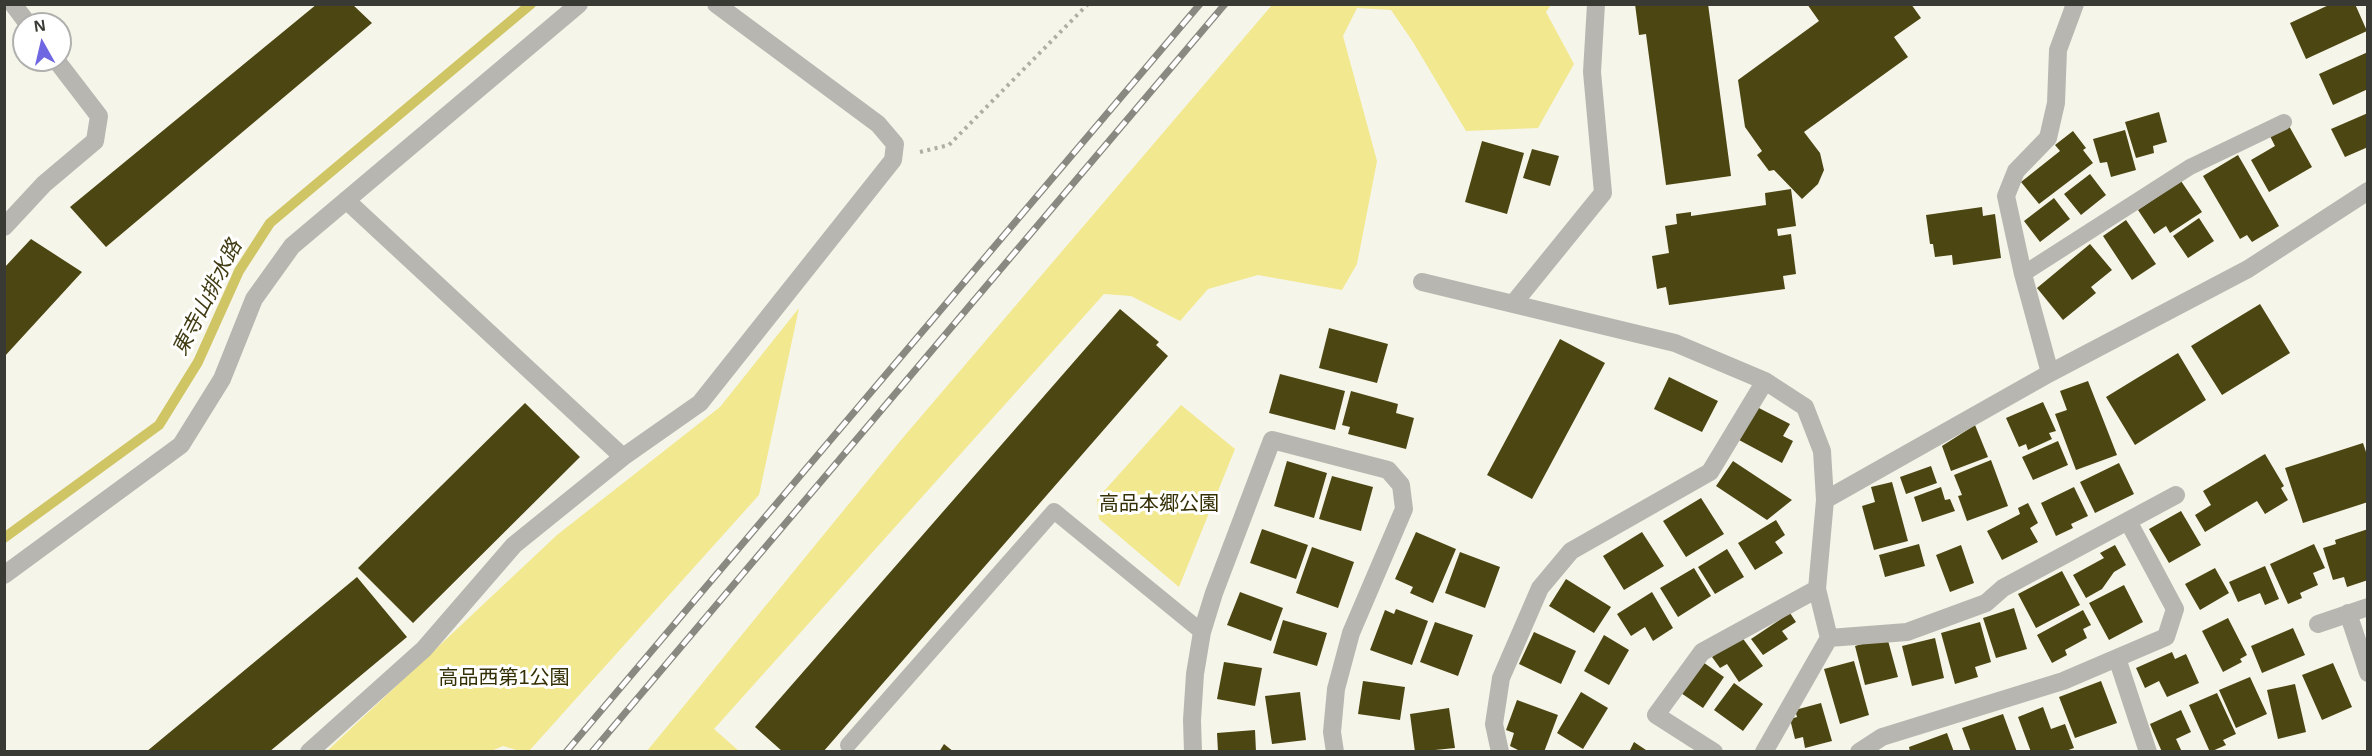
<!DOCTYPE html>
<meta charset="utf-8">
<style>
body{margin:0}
#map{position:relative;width:2372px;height:756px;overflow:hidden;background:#f6f5e9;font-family:Helvetica,sans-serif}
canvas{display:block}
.frame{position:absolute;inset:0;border:6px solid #3a3a35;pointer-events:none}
.north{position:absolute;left:12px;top:12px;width:60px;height:60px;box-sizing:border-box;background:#fff;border:2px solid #b0b0ae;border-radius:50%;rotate:352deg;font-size:16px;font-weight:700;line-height:24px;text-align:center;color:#3a3a35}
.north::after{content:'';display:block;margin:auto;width:21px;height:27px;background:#6f66e1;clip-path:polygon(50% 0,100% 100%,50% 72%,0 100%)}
</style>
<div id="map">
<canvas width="2372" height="756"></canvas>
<div class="frame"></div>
<div class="north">N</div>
</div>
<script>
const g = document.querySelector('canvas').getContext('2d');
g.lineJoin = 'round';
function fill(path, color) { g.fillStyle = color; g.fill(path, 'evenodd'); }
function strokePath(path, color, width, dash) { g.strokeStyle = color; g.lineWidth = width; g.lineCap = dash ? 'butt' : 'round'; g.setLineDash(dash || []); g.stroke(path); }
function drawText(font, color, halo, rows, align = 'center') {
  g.font = font + ' Helvetica,"Noto Sans JP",sans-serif'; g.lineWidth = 6; g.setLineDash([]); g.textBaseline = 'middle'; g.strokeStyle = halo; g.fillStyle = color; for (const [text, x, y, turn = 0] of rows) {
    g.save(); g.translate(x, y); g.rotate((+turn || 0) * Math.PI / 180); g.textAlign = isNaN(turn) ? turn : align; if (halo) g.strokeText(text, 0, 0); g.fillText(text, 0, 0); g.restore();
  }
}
const green = new Path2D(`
 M1272,5H1551L1546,12L1574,64L1538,128L1466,131L1413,42L1391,10L1357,8L1343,36L1377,161L1357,264L1342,290L1258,275L1208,289L1180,321L1131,296L1104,294L714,729L739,751H647L901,440Z
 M799,308L759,495L529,751H520L503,746L489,752H326L557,535L720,407Z
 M1181,405L1235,449L1179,587L1099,519L1097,499Z`);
const stream = new Path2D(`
 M4,538L159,425L198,362L239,271L270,223L531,4`);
const building = new Path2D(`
 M317,4H352L372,23L106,247L70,207Z
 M1635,4H1708L1731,176L1666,185L1646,34L1639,35Z
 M1807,4H1911L1921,18L1894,37L1908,57L1804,132L1820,153L1824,170L1818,184L1802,199L1774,170L1769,171L1757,155L1762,151L1745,127L1738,80L1819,21Z
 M2331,4H2355L2367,31L2306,59L2290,23Z
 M2368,52V89L2333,105L2319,74Z
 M2159,112L2167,142L2153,146L2154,153L2136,158L2125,122Z
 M2368,113V147L2345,157L2331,129Z
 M2289,126L2312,167L2269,192L2251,160L2275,146L2270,136Z
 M2125,130L2136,170L2111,177L2107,162L2100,163L2093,139Z
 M2073,131L2086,148L2083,150L2093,163L2039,204L2021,182L2060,151L2055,145Z
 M1482,141L1524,153L1507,214L1465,202Z
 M1532,149L1559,156L1550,186L1523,178Z
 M2238,155L2279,226L2252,242L2247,235L2240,239L2203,176Z
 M2090,174L2106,195L2081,215L2064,194Z
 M2181,181L2202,212L2170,233L2166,226L2154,234L2138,210Z
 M1791,189L1796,226L1777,229L1778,236L1791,234L1796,274L1783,276L1785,289L1669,305L1666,287L1657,289L1652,256L1669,253L1665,226L1677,224L1676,214L1691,212V216L1766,205L1765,193Z
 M2054,198L2070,219L2040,242L2024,221Z
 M1982,207L1983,216L1995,214L2001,258L1953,265L1952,255L1935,257L1933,244H1930L1926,215Z
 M2199,218L2214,241L2188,258L2173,236Z
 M2126,220L2156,264L2132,280L2103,236Z
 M31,239L82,272L4,357V268Z
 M2090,244L2112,270L2091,287L2096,293L2063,320L2037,288Z
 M2260,304L2290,353L2222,395L2191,346Z
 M1120,309L1159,342L1156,345L1168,356L823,752H783L755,727Z
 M1329,328L1388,344L1377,383L1319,368Z
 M1560,339L1605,363L1532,499L1487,475Z
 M2178,353L2206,400L2135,445L2106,397Z
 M1280,374L1345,391L1335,430L1269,413Z
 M1669,377L1718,401L1702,432L1654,409Z
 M2088,381L2117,455L2076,470L2055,414L2067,410L2060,391Z
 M1351,391L1398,404L1396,413L1414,418L1406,449L1348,434L1350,427L1342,425Z
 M2043,402L2056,431L2049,433L2052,439L2028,450L2026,444L2019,447L2006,418Z
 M525,403L580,457L413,623L358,568Z
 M1757,407L1790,424L1783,436L1793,441L1782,463L1739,440Z
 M1975,425L1988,457L1951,471L1942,446Z
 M2058,441L2068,465L2033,480L2022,457Z
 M2363,443L2368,458V502L2303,523L2285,468Z
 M2265,454L2284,486L2281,488L2288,500L2265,514L2257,501L2205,532L2195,515L2211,505L2203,491Z
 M1991,460L2008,506L1967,521L1958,496L1962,495L1954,475Z
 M1287,461L1327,473L1314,518L1274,506Z
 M1733,461L1792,500L1767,520L1716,486Z
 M2119,463L2134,494L2095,513L2080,482Z
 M1931,466L1937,483L1906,494L1900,477Z
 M1332,476L1373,487L1361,531L1319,519Z
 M1892,482L1908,541L1874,550L1862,506L1875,502L1871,487Z
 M1941,487L1945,500L1950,499L1955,511L1922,522L1914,497Z
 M2074,487L2088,516L2071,524L2073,528L2056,536L2041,503Z
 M1701,498L1724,534L1686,557L1663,521Z
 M2028,503L2038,523L2030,528L2038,542L2002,560L1987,531L2020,514L2018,508Z
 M2181,511L2201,545L2169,563L2149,529Z
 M1776,520L1785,535L1775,542L1783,553L1755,570L1738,543Z
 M1262,529L1308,545L1296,579L1250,563Z
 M2368,529V580L2347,587L2344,577L2333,580L2323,548L2336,544L2335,540Z
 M1416,532L1456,549L1433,603L1410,593L1413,587L1395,579Z
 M1642,532L1664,566L1624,590L1603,556Z
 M1919,544L1925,566L1885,577L1879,555Z
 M2314,544L2325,568L2313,573L2318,585L2300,593L2302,598L2288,604L2270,564Z
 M1961,545L1974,583L1950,592L1936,555Z
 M2115,545L2126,565L2114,572L2102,589L2086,598L2073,575L2104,558L2100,553Z
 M1312,547L1354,562L1338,608L1296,593Z
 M1727,549L1744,577L1715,594L1698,567Z
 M1460,552L1500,567L1485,608L1445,593Z
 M2265,566L2279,599L2265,605L2260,593L2238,602L2229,582Z
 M1694,568L1711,596L1678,617L1660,588Z
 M2215,568L2229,593L2200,610L2185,584Z
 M2062,571L2080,605L2036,628L2018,594Z
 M357,577L407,637L269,752H146Z
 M1566,579L1611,607L1594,633L1549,606Z
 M2124,585L2143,622L2109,640L2089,603Z
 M1240,592L1283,608L1271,641L1227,625Z
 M1652,592L1673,628L1653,641L1645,627L1631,636L1617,614Z
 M2014,608L2027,649L1996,658L1983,618Z
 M1396,609L1428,621L1412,665L1370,650L1385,610L1394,614Z
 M2083,610L2091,625L2083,629L2087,638L2065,650L2067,655L2052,663L2037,635Z
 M1790,613L1796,622L1782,631L1788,639L1763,655L1751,639Z
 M2228,618L2247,655L2240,659L2242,662L2223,672L2202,631Z
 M1283,620L1327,633L1317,666L1273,653Z
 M1435,622L1473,635L1458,676L1420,662Z
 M1980,622L1991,662L1975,667L1978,677L1955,684L1941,633Z
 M2293,628L2305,655L2262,673L2251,646Z
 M1534,632L1576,651L1561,684L1519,664Z
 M1604,635L1629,650L1609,685L1584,671Z
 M1741,636L1763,666L1739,682L1727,664L1720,668L1712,657Z
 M1887,637L1898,677L1865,685L1855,646Z
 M1935,638L1944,678L1912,686L1902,646Z
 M2172,652L2175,659L2186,654L2199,683L2167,697L2159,681L2145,688L2136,668Z
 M1700,660L1724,677L1703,708L1678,691Z
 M1854,661L1869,715L1840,724L1824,669Z
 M1224,662L1262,668L1255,706L1217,699Z
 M2333,663L2352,707L2322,720L2302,675Z
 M2250,677L2267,714L2236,728L2219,690Z
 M1363,681L1405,687L1400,720L1358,714Z
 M2101,681L2117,723L2075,738L2059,697Z
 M1734,683L1763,704L1743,731L1714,710Z
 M2295,684L2306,732L2278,739L2267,690Z
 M1300,692L1306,740L1272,744L1265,696Z
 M1581,692L1608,708L1583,749L1557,733Z
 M2217,693L2236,734L2223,740L2226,745L2210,752L2189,705Z
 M1517,700L1558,715L1544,752H1522L1510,746L1514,733L1506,730Z
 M1821,703L1832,741L1805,748L1803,737L1795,739L1790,719L1797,717L1795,710Z
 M2043,707L2051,729L2065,724L2074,748L2063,752H2031L2018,717Z
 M1449,708L1455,748L1415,752L1410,714Z
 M2181,710L2191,732L2176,739L2182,752H2162L2150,724Z
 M2003,714L2017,752H1971L1962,728Z
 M1255,730L1256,752H1218L1217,733Z
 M1947,733L1954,752H1910L1909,747Z
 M1634,742L1649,752H1629Z
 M944,744L954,752H939Z`);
const path = new Path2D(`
 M920,152L949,145L1088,4`);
const service = new Path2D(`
 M2023,274L2190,167L2284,122
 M848,745L1054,511L1202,632`);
const minor = new Path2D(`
 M13,4L28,24
 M346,200L623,457
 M4,227L44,184L95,141L99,116L56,60
 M1422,282L1675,343L1765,381L1805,407L1822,451L1825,500L1817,589L1829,638L1764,752
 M1513,304L1603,193L1592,72L1596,4
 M2050,373L2023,274L2006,196L2016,171L2048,138L2056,103L2058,50L2075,4
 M1825,500L2050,373L2248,269L2368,191
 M4,575L181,445L222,379L254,299L292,246L579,4
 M2348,613L2368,673
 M2318,624L2368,607
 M1829,638L1907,632L1986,603L2003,588L2176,495
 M2117,658L2148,752
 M309,752L424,649L514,545L623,457L700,403L893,160L895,144L878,124L716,4
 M1193,752L1192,720L1195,674L1202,632L1214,593L1272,440L1388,470L1401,485L1404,509L1351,633L1336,689L1332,732L1335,752
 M1500,752L1494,724L1501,678L1540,588L1571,551L1710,472L1765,381
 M1714,752L1656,715L1702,652L1817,589
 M1859,752L1882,737L2063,681L2166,637L2175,609L2128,521`);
const rail = new Path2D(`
 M566,752L1200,4
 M592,752L1225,4`);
const parkNames = [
 ["高品本郷公園",1159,504],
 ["高品西第1公園",504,678]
];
const waterNames = [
 ["東寺山排水路",208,298,-63]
];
fill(green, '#f2e88f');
strokePath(stream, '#d0c565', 10);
fill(building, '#4c4612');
strokePath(path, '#afaea5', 4, [3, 4.5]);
strokePath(service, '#b7b6b1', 16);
strokePath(minor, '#b7b6b1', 18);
strokePath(rail, '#8a8981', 7);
strokePath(rail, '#fff', 4.5, [14]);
drawText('20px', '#342f04', '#fff', parkNames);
drawText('italic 21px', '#403b12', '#fff', waterNames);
</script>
